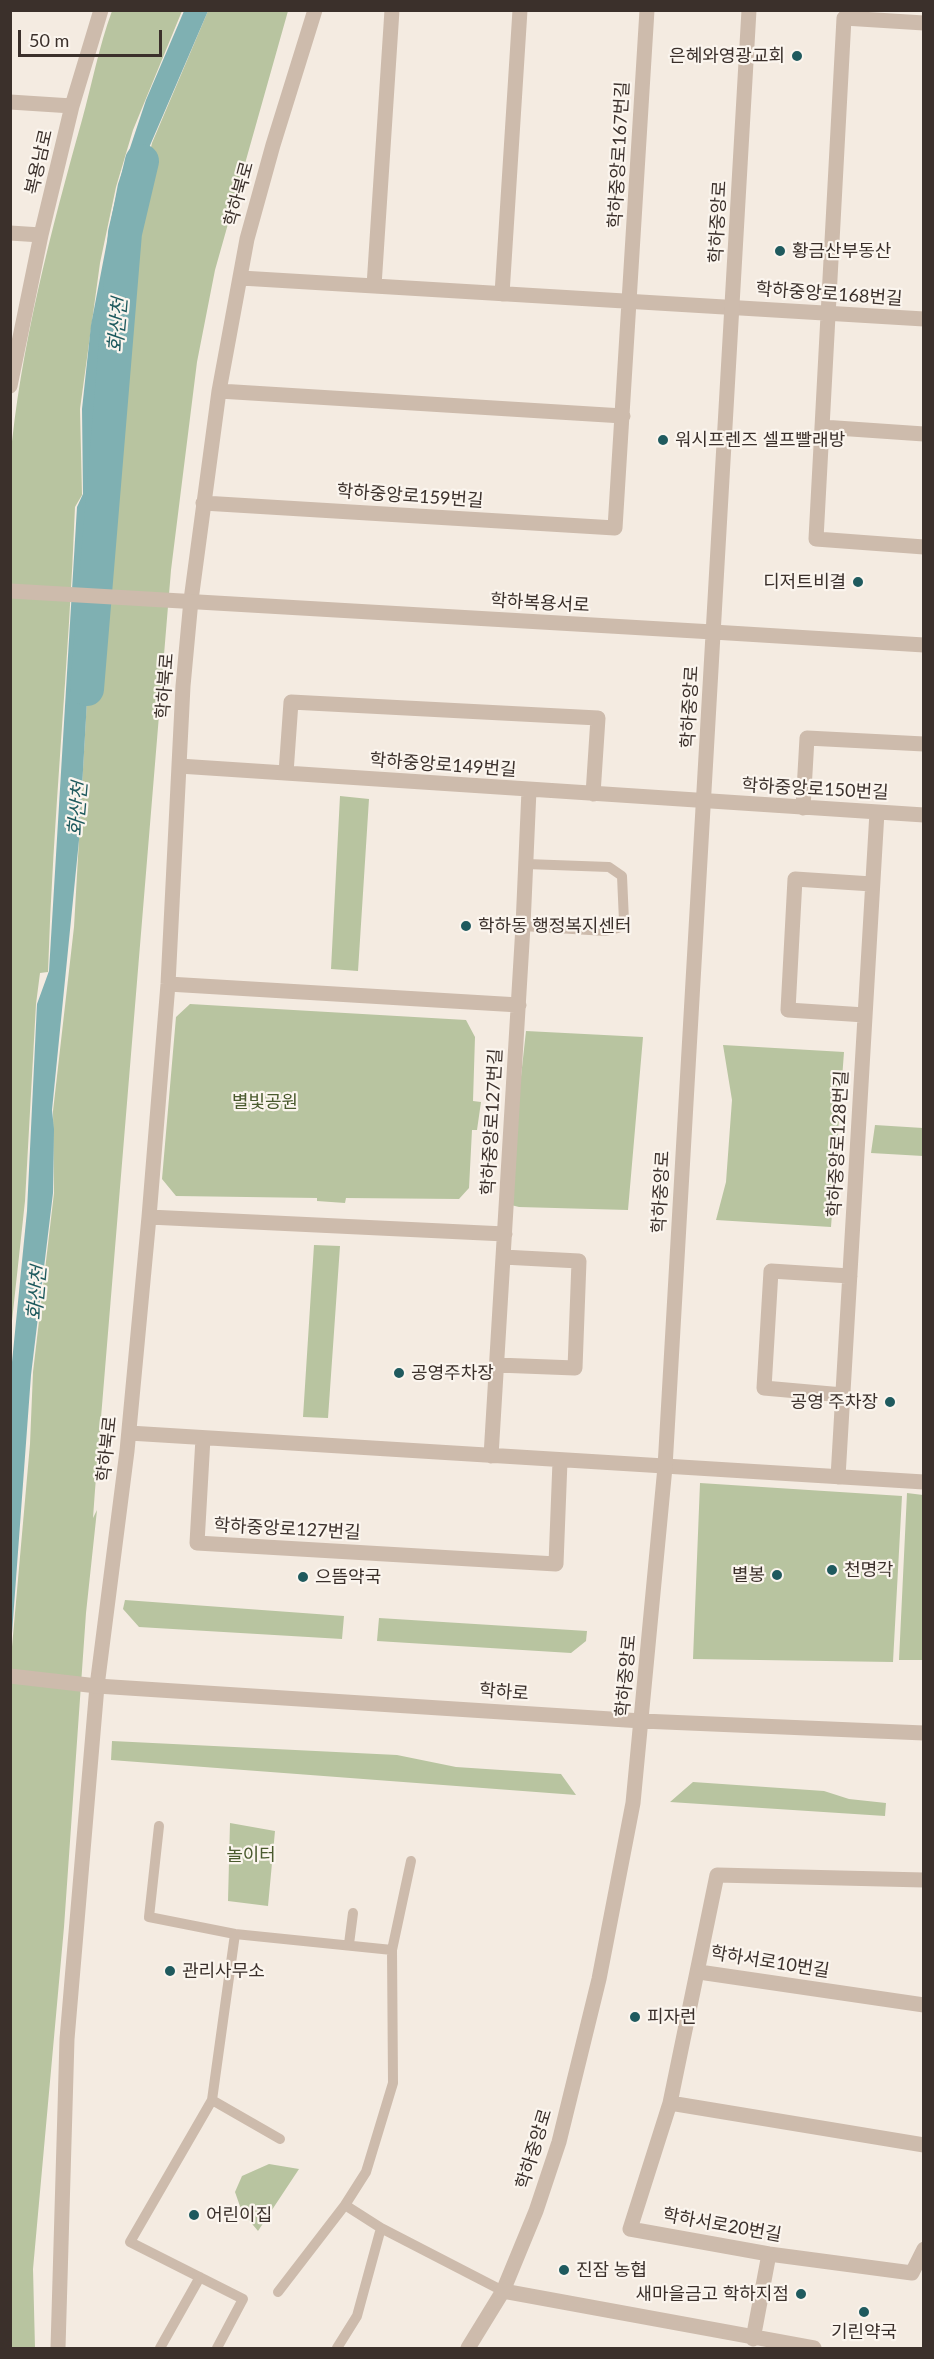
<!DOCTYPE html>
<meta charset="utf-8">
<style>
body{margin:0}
#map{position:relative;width:934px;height:2359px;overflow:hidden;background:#f4ebe1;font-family:Lato,sans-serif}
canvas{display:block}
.frame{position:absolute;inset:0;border:12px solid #3b302b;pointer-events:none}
.scale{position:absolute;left:18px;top:30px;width:144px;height:27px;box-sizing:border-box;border:3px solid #3b302b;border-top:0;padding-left:8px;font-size:18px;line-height:21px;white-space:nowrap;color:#3b302b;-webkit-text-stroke:4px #fbf5ee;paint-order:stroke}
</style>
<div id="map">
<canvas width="934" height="2359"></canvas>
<div class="frame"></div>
<div class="scale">50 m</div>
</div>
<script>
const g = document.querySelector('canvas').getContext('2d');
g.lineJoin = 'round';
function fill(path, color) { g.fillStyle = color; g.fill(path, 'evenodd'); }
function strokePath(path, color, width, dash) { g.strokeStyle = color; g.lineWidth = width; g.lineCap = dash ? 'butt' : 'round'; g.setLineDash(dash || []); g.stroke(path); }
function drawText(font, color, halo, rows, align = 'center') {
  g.font = font + ' Lato,"Noto Sans KR",sans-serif'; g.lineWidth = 4.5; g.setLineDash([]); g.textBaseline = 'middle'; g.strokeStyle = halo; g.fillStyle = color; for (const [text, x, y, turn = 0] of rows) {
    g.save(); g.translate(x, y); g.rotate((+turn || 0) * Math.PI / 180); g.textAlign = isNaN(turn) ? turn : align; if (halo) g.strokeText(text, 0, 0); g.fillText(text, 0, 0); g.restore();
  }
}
const green = new Path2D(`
 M112,11H182L133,130L116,187L100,263L80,409L82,495L75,507C69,662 53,817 48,972L40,973L36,1004L25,1201L11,1330L10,463C20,347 51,231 82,120C92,84 99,46 112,11Z
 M208,11H288L215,270L197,362L171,570L95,1490L93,1518L97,1510L86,1613L64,1927L33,2269L35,2348H11V1658L30,1444L33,1372L54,1193L53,1111L74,927L95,559L123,279L124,235L142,185L152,143Z
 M340,796L369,799L358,971L331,969Z
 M190,1004L466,1020L475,1037L473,1101L481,1102L477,1130H472L469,1188L459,1199L346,1198L345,1203L317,1201V1198L176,1196L162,1179L176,1017Z
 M526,1031L643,1037L628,1210L519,1207L507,1204Z
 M723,1045L844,1052L831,1227L716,1220L726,1182L732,1100Z
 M875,1125L923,1128V1156L871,1153Z
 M314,1245L340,1246L328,1418L303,1417Z
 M700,1483L902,1496L893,1662L693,1659Z
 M907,1493L923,1495V1660H899Z
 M125,1600L344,1616L342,1639L139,1627L123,1609Z
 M379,1618L587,1631L586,1641L571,1653L377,1641Z
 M112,1741L397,1755L456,1767L561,1774L576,1795L111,1760Z
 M693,1782L824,1791L849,1799L886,1803L885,1816L670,1802Z
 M230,1823L275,1831L268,1906L228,1901Z
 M269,2164L299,2169L258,2231L242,2212L235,2192L242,2176Z`);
const water = new Path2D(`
 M184,11H208L148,150L123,236L122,278L95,561L79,840L52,1110L54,1129L53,1193L31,1375L11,1647V1372L27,1211L37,1004L49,971L77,507L83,494L82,409L91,325L118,184L146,100Z`);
const river = new Path2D(`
 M87,689L125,233L142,161`);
const service = new Path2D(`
 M523,926L606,931L618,928L624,921L622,876L609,867L526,864
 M159,1826L149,1917L235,1934L392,1950L393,2083L366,2172L345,2205L381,2228L503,2291
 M349,1944L353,1913
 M392,1950L411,1861
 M212,2100L280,2139
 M278,2292L345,2205
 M160,2348L200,2277
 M217,2348L243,2299L130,2242L212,2100L235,1934
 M337,2348L357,2316L381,2228`);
const minor = new Path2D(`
 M924,23L844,18L816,539L924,547
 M10,102L72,106
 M10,233L41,235
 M241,278L924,319
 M374,286L392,10
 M502,294L520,10
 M10,386L41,235L72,106L101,10
 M219,391L623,416
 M822,427L924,434
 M203,503L615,528L647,10
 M713,632L924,645
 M179,766L924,815
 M286,773L291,702L598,718L593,794
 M803,808L807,738L924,744
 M168,984L519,1005
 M865,1015L788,1010L795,879L872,884
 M149,1217L505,1234
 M497,1365L575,1368L579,1261L503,1257
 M843,1395L764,1388L771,1271L850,1276
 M129,1433L924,1482
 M203,1438L197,1543L556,1564L560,1461
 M491,1456L523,926L529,790
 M838,1477L877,812
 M924,1880L717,1875L670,2103L630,2229L769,2254L912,2273L924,2249
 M699,1972L924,2005
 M670,2103L924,2145
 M503,2291L814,2348
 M753,2339L769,2254
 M58,2348L67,2039L97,1686L127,1451L149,1217L168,984L183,686L191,600L219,391L247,239L273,145L315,10`);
const tertiary = new Path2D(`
 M10,591L713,632
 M10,1676L97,1686L642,1721L924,1733
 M468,2348L503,2291L536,2211L559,2142L599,1979L633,1803L665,1467L749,10`);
const markers = [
 [797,56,6,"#1f5a5e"],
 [780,251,6,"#1f5a5e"],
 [663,440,6,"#1f5a5e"],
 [858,582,6,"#1f5a5e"],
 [466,926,6,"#1f5a5e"],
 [399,1373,6,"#1f5a5e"],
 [890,1402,6,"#1f5a5e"],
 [832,1570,6,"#1f5a5e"],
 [777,1575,6,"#1f5a5e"],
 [303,1577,6,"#1f5a5e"],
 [170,1971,6,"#1f5a5e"],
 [635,2017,6,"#1f5a5e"],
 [194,2215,6,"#1f5a5e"],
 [564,2270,6,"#1f5a5e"],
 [801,2294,6,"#1f5a5e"],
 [864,2312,6,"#1f5a5e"]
];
const poiNames = [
 ["은혜와영광교회",785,56,"right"],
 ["황금산부동산",792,251],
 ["워시프렌즈 셀프빨래방",675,440],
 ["디저트비결",846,582,"right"],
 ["학하동 행정복지센터",478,926],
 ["공영주차장",411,1373],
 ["공영 주차장",878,1402,"right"],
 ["천명각",844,1570],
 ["별봉",765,1575,"right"],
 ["으뜸약국",315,1577],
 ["관리사무소",182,1971],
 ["피자런",647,2017],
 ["어린이집",206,2215],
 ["진잠 농협",576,2270],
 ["새마을금고 학하지점",789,2294,"right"],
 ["기린약국",864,2332,"center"]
];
const streetNames = [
 ["학하중앙로167번길",619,155,-87],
 ["복용남로",39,162,-77],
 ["학하북로",239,194,-75],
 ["학하중앙로",718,222,-87],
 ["학하중앙로168번길",829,294,4],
 ["학하중앙로159번길",410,496,4],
 ["학하복용서로",540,603,3],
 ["학하북로",165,686,-86],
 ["학하중앙로",690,707,-87],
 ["학하중앙로149번길",443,765,4],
 ["학하중앙로150번길",815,789,3],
 ["학하중앙로127번길",492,1122,-87],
 ["학하중앙로128번길",838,1144,-87],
 ["학하중앙로",661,1192,-87],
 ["학하북로",107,1449,-84],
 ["학하중앙로127번길",287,1529,3],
 ["학하중앙로",626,1676,-85],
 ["학하로",504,1692,4],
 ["학하서로10번길",770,1962,9],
 ["학하중앙로",534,2149,-73],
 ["학하서로20번길",722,2225,10]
];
const parkNames = [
 ["별빛공원",265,1102],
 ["놀이터",251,1855]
];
const waterNames = [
 ["화산천",118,325,-85],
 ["화산천",78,809,-85],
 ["화산천",37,1293,-85]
];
fill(green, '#b8c4a0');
fill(water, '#7fb0b2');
strokePath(river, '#7fb0b2', 34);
strokePath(service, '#cdbbac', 10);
strokePath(minor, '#cdbbac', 15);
strokePath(tertiary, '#cdbbac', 15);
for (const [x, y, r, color] of markers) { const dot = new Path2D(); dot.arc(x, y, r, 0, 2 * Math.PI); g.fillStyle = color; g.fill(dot); strokePath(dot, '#fbf5ee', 2); }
drawText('18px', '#3b302b', '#fbf5ee', poiNames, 'left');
drawText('18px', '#3b302b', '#fbf5ee', streetNames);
drawText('18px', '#4a5a2e', '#fbf5ee', parkNames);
drawText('italic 20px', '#1f5a5e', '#fbf5ee', waterNames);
</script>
